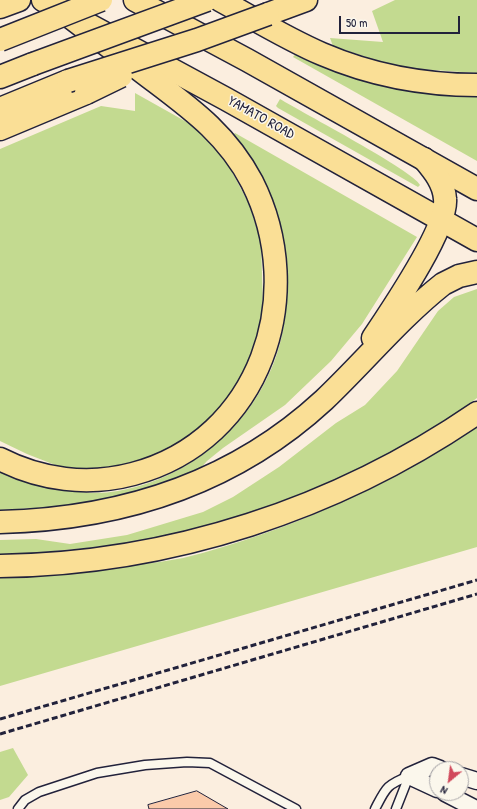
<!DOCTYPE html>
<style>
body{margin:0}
#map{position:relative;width:477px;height:809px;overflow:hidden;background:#fbeedf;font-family:"Patrick Hand",sans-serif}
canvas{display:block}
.north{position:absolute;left:429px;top:761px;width:40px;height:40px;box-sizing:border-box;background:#fbf7ec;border:1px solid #a4a2a5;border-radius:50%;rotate:209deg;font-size:11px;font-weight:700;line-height:16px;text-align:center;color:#22223b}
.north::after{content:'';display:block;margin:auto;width:14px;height:18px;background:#d1495b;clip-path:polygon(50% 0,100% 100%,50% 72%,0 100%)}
.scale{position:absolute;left:339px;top:16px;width:121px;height:18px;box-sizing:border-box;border:2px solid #22223b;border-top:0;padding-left:5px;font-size:12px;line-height:14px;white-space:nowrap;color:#22223b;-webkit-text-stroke:3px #fbf7ec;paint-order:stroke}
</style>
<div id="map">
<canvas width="477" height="809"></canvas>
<div class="north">N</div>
<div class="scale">50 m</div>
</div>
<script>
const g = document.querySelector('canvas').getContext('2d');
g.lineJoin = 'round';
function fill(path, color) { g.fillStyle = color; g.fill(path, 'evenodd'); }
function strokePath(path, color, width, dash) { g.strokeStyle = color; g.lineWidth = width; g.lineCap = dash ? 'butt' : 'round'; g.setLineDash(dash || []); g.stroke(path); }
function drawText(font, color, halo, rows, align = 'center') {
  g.font = font + ' "Patrick Hand",sans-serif'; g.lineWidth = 3; g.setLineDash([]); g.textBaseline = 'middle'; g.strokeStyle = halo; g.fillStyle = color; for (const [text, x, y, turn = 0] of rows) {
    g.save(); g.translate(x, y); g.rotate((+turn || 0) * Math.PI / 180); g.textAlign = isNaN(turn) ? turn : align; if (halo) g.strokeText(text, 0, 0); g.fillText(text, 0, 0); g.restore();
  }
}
const green = new Path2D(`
 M395,0H477V73L403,68L387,64L333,46L330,38L383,42L372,11Z
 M296,53L349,76L388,86L477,93V161L293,57Z
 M135,93L192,125L213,147L218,145L249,204L261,242L263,306L260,330L247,367L236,388L209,421L161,455L122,467L82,472L63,468L27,454L0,441V149L101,106L135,111Z
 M280,99C301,112 414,171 420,185L418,187L278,108L276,106Z
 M235,133L417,237L362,324L331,361L285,405L223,448L207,461L199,470L146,490L94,501L54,507L0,510V470C36,484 78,498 118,491C208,475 282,397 286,304C286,291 286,274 283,261C280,248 272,235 267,222C255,193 243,165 231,136Z
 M477,289V398C418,443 348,476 279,503C262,509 245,517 228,522C154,543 77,550 0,555V540L36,539L70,544L127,535L203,512L233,497L279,467L336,423L365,405L397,371L438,311L454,297Z
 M477,426V547L0,686V578C46,577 90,572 135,565C151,563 168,561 183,558C288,532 387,486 477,426Z
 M13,748L28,775L9,797L0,800V752Z`);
const building = new Path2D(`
 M197,791L228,809H149L148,805Z`);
const service = new Path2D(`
 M18,809L25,800L39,792L97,773L145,765L187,762L210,763L296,809
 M375,809C386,788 386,785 409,776
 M396,809L409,776`);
const minor = new Path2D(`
 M409,776L432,766L440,769
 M409,776L437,789
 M461,776L477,781
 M445,793L476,809`);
const primary = new Path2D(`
 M43,0L226,99L477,240
 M135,0L247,60L477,189`);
const motorway = new Path2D(`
 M220,0C253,18 287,39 322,54C371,75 424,85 477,85
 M0,7L19,0
 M268,14L306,0
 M0,77L33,64
 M0,109L68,81
 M0,129L86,93
 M373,338C391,311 448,228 445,199C444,183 434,171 424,159
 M0,459C41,480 88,486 133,474C261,440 309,295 252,182C227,134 190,108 149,77C119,54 90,32 61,10
 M0,522C122,519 233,484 324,400C364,362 400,318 443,284L459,276L477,272
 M0,566C170,564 337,509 477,413`);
const rail = new Path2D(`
 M0,719L477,580
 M0,734L477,594`);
const motorwayBridge = new Path2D(`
 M0,40L101,0
 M33,64L207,0
 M68,81L197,40L268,14
 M86,93L121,76`);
const streetNames = [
 ["YAMATO ROAD",261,118,29]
];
fill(green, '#c3da90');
fill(building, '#fbcaaa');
strokePath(building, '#22223b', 1);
strokePath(service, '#22223b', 11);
strokePath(minor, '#22223b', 19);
strokePath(primary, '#22223b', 25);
strokePath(motorway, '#22223b', 25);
strokePath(service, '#fbf7ec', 8);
strokePath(minor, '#fbf7ec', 16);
strokePath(primary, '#fadf96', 22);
strokePath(motorway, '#fadf96', 22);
strokePath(rail, '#22223b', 3, [6, 3]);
strokePath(motorwayBridge, '#22223b', 25, []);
strokePath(motorwayBridge, '#fadf96', 22);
drawText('14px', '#22223b', '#fbf7ec', streetNames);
</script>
